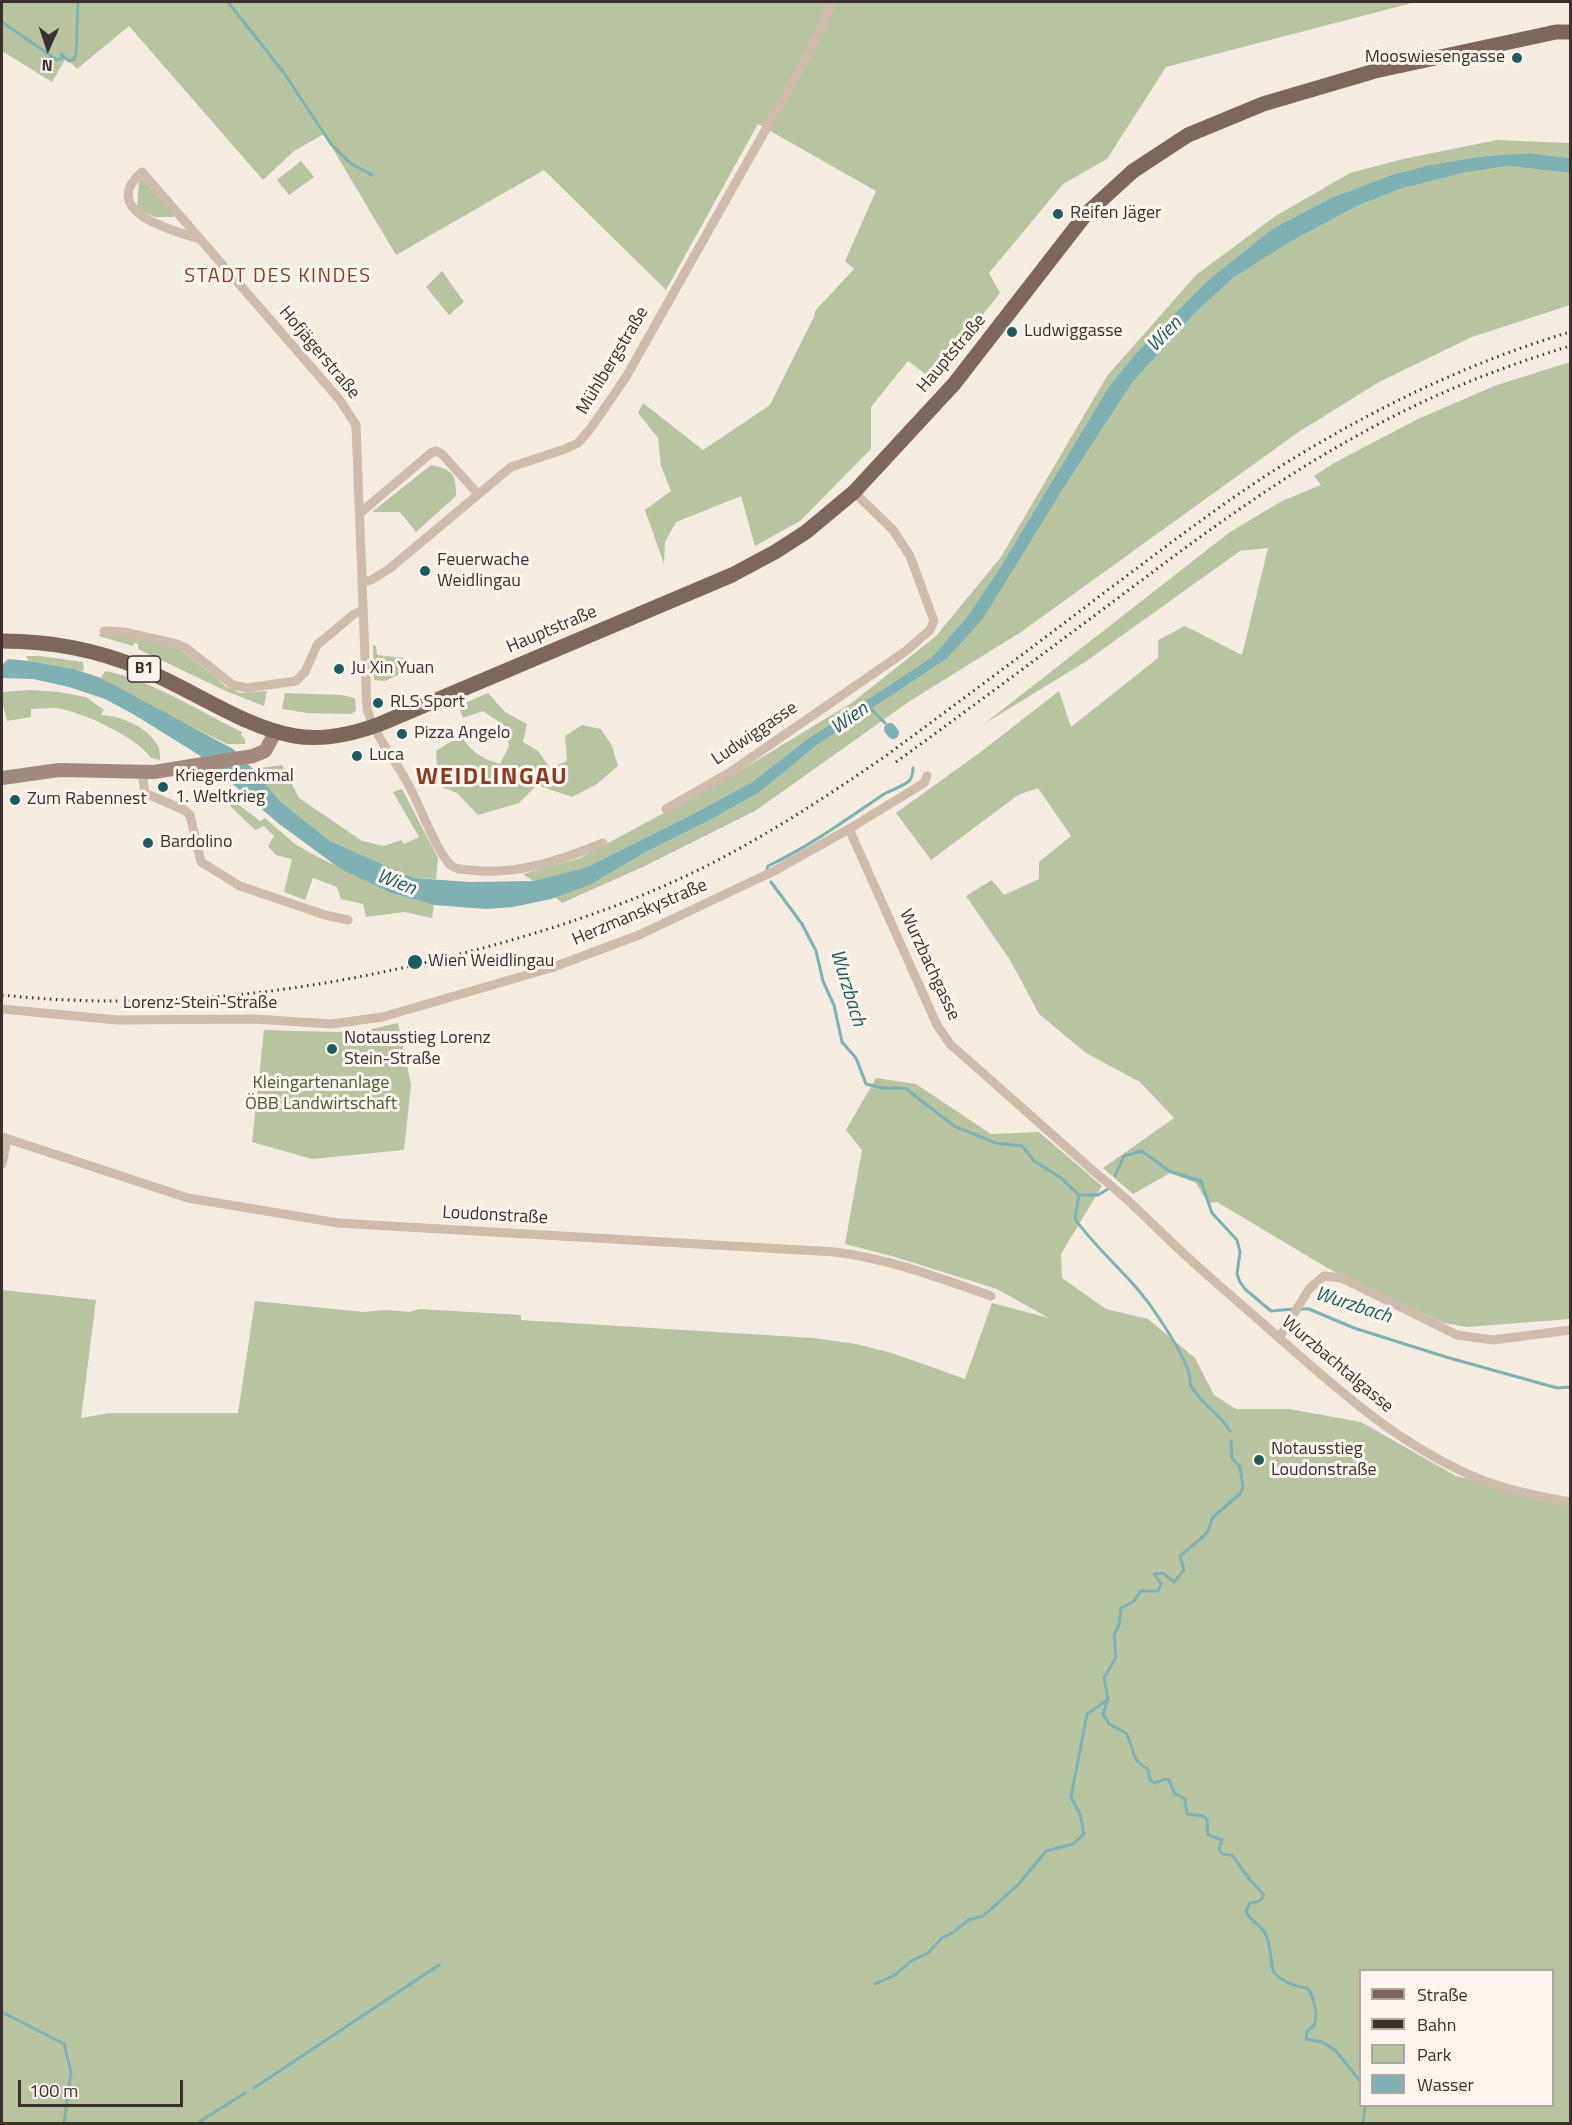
<!DOCTYPE html>
<meta charset="utf-8">
<style>
body{margin:0}
#map{position:relative;width:1572px;height:2125px;overflow:hidden;background:#f4ebe1;font-family:"Titillium Web",sans-serif}
canvas{display:block}
.frame{position:absolute;inset:0;border:3px solid #3b302b;pointer-events:none}
.legend{position:absolute;left:1359px;top:1969px;width:195px;height:138px;box-sizing:border-box;background:#fbf5ee;border:2px solid #aea6a0;margin:0;padding:8px 10px;list-style:none;font-size:18px;color:#3b302b}
.legend li{display:flex;align-items:center;gap:12px;height:30px}
.legend b{width:30px;border:2px solid #aea6a0}
.north{position:absolute;left:18px;top:18px;width:60px;height:60px;-webkit-text-stroke:4px #fbf5ee;paint-order:stroke;rotate:183deg;font-size:16px;font-weight:700;line-height:24px;text-align:center;color:#3b302b}
.north::after{content:'';display:block;margin:auto;width:21px;height:27px;background:#3b302b;clip-path:polygon(50% 0,100% 100%,50% 72%,0 100%)}
.scale{position:absolute;left:18px;top:2080px;width:165px;height:27px;box-sizing:border-box;border:3px solid #3b302b;border-top:0;padding-left:8px;font-size:18px;line-height:21px;white-space:nowrap;color:#3b302b;-webkit-text-stroke:4px #fbf5ee;paint-order:stroke}
</style>
<div id="map">
<canvas width="1572" height="2125"></canvas>
<div class="frame"></div>
<ul class="legend">
<li><b style="height:8px;background:#7d675c"></b>Straße</li>
<li><b style="height:8px;background:#3b302b"></b>Bahn</li>
<li><b style="height:16px;background:#b8c4a0"></b>Park</li>
<li><b style="height:16px;background:#7fb0b2"></b>Wasser</li>
</ul>
<div class="north">N</div>
<div class="scale">100 m</div>
</div>
<script>
const g = document.querySelector('canvas').getContext('2d');
g.lineJoin = 'round';
function fill(path, color) { g.fillStyle = color; g.fill(path, 'evenodd'); }
function strokePath(path, color, width, dash) { g.strokeStyle = color; g.lineWidth = width; g.lineCap = dash ? 'butt' : 'round'; g.setLineDash(dash || []); g.stroke(path); }
function drawText(font, color, halo, rows, align = 'center') {
  g.font = font + ' "Titillium Web",sans-serif'; g.lineWidth = 6; g.setLineDash([]); g.textBaseline = 'middle'; g.strokeStyle = halo; g.fillStyle = color; for (const [text, x, y, turn = 0] of rows) {
    g.save(); g.translate(x, y); g.rotate((+turn || 0) * Math.PI / 180); g.textAlign = isNaN(turn) ? turn : align; if (halo) g.strokeText(text, 0, 0); g.fillText(text, 0, 0); g.restore();
  }
}
const green = new Path2D(`
 M2,2H1416L1166,67L1107,159L1063,184L989,273L1000,293L932,379L908,361L871,407V449L800,521L755,546L741,496L676,522L665,542L664,564L645,510L671,491L661,466L658,438L638,413L643,403L703,450L770,405L814,317L815,311L854,269L845,261L876,191L758,124L666,290L544,170L396,255L324,134L294,151L263,180L129,26L77,69L66,58L52,82L2,51Z
 M1497,140L1570,143V158L1529,153L1485,156L1429,165L1391,175L1331,198L1272,229L1207,281L1137,352L1110,385L998,571L967,617L932,657L806,740L752,782L695,813L587,867L538,880L533,881L523,874L580,858L718,784L853,702L936,636L1001,557L1107,376L1196,275L1274,217L1350,173L1403,159Z
 M301,161L314,177L289,195L277,180Z
 M1508,166L1570,173V305L1472,337L1379,382L1297,433L1021,632L910,701L755,811L645,866L562,903L555,897L590,885L646,852L708,821L760,792L817,745L945,660L1061,492L1132,383L1196,312L1233,278L1290,242L1357,206L1400,189L1462,173Z
 M142,179L174,215L173,217H155L139,210L137,208L139,181Z
 M442,271L464,302L449,315L426,287Z
 M1570,362V1319L1467,1327L1444,1323L1331,1270L1217,1202L1208,1203L1196,1183L1170,1173L1133,1194L1103,1168L1174,1118L1140,1082L1086,1053L1039,1014L1010,960L966,896L992,880L1004,895L1039,879V862L1071,836L1038,788L1018,795L931,860L896,813L982,751L1059,691L1071,727L1158,658V640L1185,626L1242,655L1268,548L1240,551L1085,662L984,724L1230,532L1282,501L1321,485L1314,476L1334,463L1418,419L1455,403L1497,385Z
 M431,465C453,470 456,473 456,496L416,532L400,512H372Z
 M99,634L125,636L178,648L217,678L225,686L240,693L267,691L264,706L226,691L138,649V644L134,643L133,646L99,636Z
 M373,645L376,646L377,655L404,658L410,664L413,662L417,666L385,681L374,680Z
 M26,656H40L83,662L84,671L29,661Z
 M105,671C149,679 201,712 242,732L241,735L245,739V744H227L150,706L101,678Z
 M32,690L59,692L86,697L104,710L101,715C121,716 148,727 158,746C160,749 160,756 160,760L151,758C139,738 77,709 54,708C46,708 38,709 31,709V717L7,721L2,701V692Z
 M285,693L342,695L355,698L356,710L352,714L307,713L282,709Z
 M488,693L505,712L527,724L523,742L538,751L550,768L567,761L565,736L582,725L601,729L612,746L618,766L597,784L572,797L537,785L519,803L478,815L457,793L442,787L437,769L436,751L461,735C470,752 483,759 500,764L509,746L504,725L483,711L463,718L458,706Z
 M282,765L299,798L362,841L384,846L401,840L404,844L419,837L393,792L402,789L438,858L436,879L414,878L330,841L280,801L253,769Z
 M226,795L260,821L265,818L295,844L314,855L391,893L434,905L432,918L404,912L366,917L363,904L341,899L337,887L313,878L305,900L284,892L292,859L276,855L268,846L274,836L264,826L255,830L222,798Z
 M398,1023L411,1085L404,1150L312,1159L252,1142L264,1030L336,1032L363,1031Z
 M876,1078L916,1084L991,1134L1039,1132L1102,1186L1061,1254L1062,1278L1106,1309L1148,1319L1195,1358L1214,1395L1236,1409H1289L1361,1422L1456,1476L1570,1504V2123L2,2124V1290L96,1300L81,1418L110,1413H238L255,1301L363,1312L386,1310L410,1312L419,1309L521,1315V1320L814,1338L856,1344L892,1353L965,1379L992,1303L1049,1318L997,1289L892,1256L845,1244L862,1150L846,1130ZM1360,1970H1552V2106H1360Z`);
const water = new Path2D(`
 M1529,153L1570,158V173L1508,166L1462,173L1400,189L1357,206L1290,242L1233,278L1196,312L1132,383L1061,492L982,620L945,660L817,745L760,792L708,821L646,852L590,885L551,899L513,907L486,909L434,905L391,893L339,868L278,823L199,755L133,714L105,699L69,687L33,679L2,678V665L8,659L29,661L74,669L101,678L233,749L253,769L280,801L330,841L414,878L470,882L533,881L587,867L695,813L752,782L806,740L932,657L967,617L998,571L1110,385L1137,352L1207,281L1272,229L1331,198L1391,175L1429,165L1485,156Z`);
const stream = new Path2D(`
 M228,2L284,73L331,144L350,163L372,175
 M2,22L57,60L64,57
 M61,54L69,61L74,59L76,55L78,2
 M869,707L885,723
 M767,869L768,866C810,846 846,820 884,794C891,790 902,787 909,781C912,778 913,773 913,768
 M771,882L802,924L816,951L823,981L834,1005L842,1042L856,1058L866,1084L883,1088H905L954,1126L996,1143L1022,1146L1034,1161L1061,1178L1079,1195H1098L1108,1189
 M1115,1176L1124,1156L1142,1151L1169,1171L1201,1181L1212,1213L1237,1240L1240,1252L1237,1274L1240,1282L1245,1289L1271,1311L1294,1309
 M1079,1195L1075,1219C1097,1250 1128,1274 1150,1305C1162,1322 1183,1354 1189,1373C1191,1377 1189,1382 1191,1386C1201,1404 1220,1414 1230,1431
 M1300,1309H1309L1354,1328L1446,1357L1557,1388L1570,1387
 M1231,1441L1232,1458L1240,1467L1243,1487L1240,1494L1213,1517L1207,1533L1180,1556L1184,1570L1174,1582L1163,1573L1154,1574L1161,1584L1158,1591H1141L1133,1602L1121,1608L1119,1625L1114,1635L1116,1657L1104,1678L1108,1699L1103,1714L1109,1724L1126,1733C1135,1749 1130,1760 1148,1769L1150,1780L1155,1783L1165,1779L1169,1780L1175,1794L1185,1799L1187,1814L1203,1816L1207,1819L1208,1835L1222,1840L1219,1849C1222,1856 1226,1854 1232,1855L1250,1880L1264,1895L1260,1901L1250,1903L1246,1912C1250,1921 1260,1924 1265,1933C1270,1943 1271,1956 1272,1966C1273,1979 1296,1987 1307,1988C1313,1993 1319,2017 1314,2025C1314,2025 1308,2031 1307,2031L1306,2039L1322,2042L1335,2050L1360,2081
 M875,1984L895,1975L911,1961L928,1953L942,1938L954,1932L968,1920L983,1916L1018,1885L1046,1851L1073,1844L1084,1834L1080,1814L1071,1797L1087,1714L1107,1700
 M2,2012L64,2044L71,2072L64,2124
 M254,2088L439,1965
 M2,2122L4,2124
 M196,2124L245,2093
 M1363,2124L1365,2106`);
const canal = new Path2D(`
 M890,729L893,733`);
const street = new Path2D(`
 M200,239C173,231 97,211 142,172L339,399L356,425L367,709C375,737 396,760 409,786C419,803 438,856 452,866C457,870 464,869 470,870C516,876 561,860 603,843
 M360,513L431,453L436,451L442,454L478,494
 M363,582L371,580L389,569L511,467L565,449L578,443L591,428L626,377L806,58L833,2
 M104,631L124,632L177,644L186,648L233,685L247,688L296,681L305,672L317,645L354,614L363,610
 M142,773L145,793L184,810L190,815L201,862L240,886L325,915L348,920
 M666,809L729,773L906,651L930,630L934,621L910,556L893,530L854,492
 M849,829L924,783L927,776
 M2,1009L117,1020L254,1019L332,1024L382,1017L551,968L639,935L774,871L849,829L937,1025L950,1044L1098,1175C1128,1198 1154,1226 1182,1252C1213,1281 1246,1308 1278,1337C1340,1392 1403,1448 1482,1480C1510,1491 1541,1497 1570,1502
 M2,1137L188,1198L338,1223L835,1252C890,1259 939,1278 991,1296
 M2,1164L7,1139
 M1279,1338L1309,1289L1324,1276L1342,1278L1457,1335L1493,1340L1570,1330`);
const secondary = new Path2D(`
 M2,778L59,770L154,772L253,756L265,751L276,731`);
const primary = new Path2D(`
 M2,641C50,641 95,649 140,668C190,688 243,727 295,736C324,741 353,734 380,724L732,575L775,552L806,532L854,492L954,384L1086,214L1133,171L1188,135L1263,104L1375,71L1556,32H1570`);
const rail = new Path2D(`
 M896,762C972,707 1047,651 1122,595C1199,537 1277,479 1362,433C1428,396 1498,368 1570,346
 M2,995C159,1012 315,992 468,952C544,932 619,908 690,874C759,841 823,799 887,755C960,701 1033,647 1105,592C1167,546 1228,498 1294,458C1381,405 1473,361 1570,332`);
const markers = [
 [1517,58,6,"#1f5a5e"],
 [1058,214,6,"#1f5a5e"],
 [1012,332,6,"#1f5a5e"],
 [425,571,6,"#1f5a5e"],
 [339,669,6,"#1f5a5e"],
 [378,703,6,"#1f5a5e"],
 [402,734,6,"#1f5a5e"],
 [357,756,6,"#1f5a5e"],
 [163,787,6,"#1f5a5e"],
 [15,800,6,"#1f5a5e"],
 [148,843,6,"#1f5a5e"],
 [415,962,8,"#1f5a5e"],
 [332,1049,6,"#1f5a5e"],
 [1259,1460,6,"#1f5a5e"]
];
const shields = [
 [144,669,33]
];
const shieldNames = [
 ["B1",144,669]
];
const poiNames = [
 ["Mooswiesengasse",1505,58,"right"],
 ["Reifen Jäger",1070,214],
 ["Ludwiggasse",1024,332],
 ["Feuerwache",437,561],
 ["Weidlingau",437,582],
 ["Ju Xin Yuan",351,669],
 ["RLS Sport",390,703],
 ["Pizza Angelo",414,734],
 ["Luca",369,756],
 ["Kriegerdenkmal",175,777],
 ["1. Weltkrieg",175,798],
 ["Zum Rabennest",27,800],
 ["Bardolino",160,843],
 ["Wien Weidlingau",428,962],
 ["Notausstieg Lorenz",344,1039],
 ["Stein-Straße",344,1060],
 ["Notausstieg",1271,1450],
 ["Loudonstraße",1271,1471]
];
const streetNames = [
 ["Hofjägerstraße",319,353,50],
 ["Hauptstraße",952,354,-50],
 ["Mühlbergstraße",613,361,-59],
 ["Hauptstraße",552,630,-23],
 ["Ludwiggasse",755,734,-34],
 ["Herzmanskystraße",640,913,-23],
 ["Wurzbachgasse",929,965,65],
 ["Lorenz-Stein-Straße",200,1004],
 ["Loudonstraße",495,1216,3],
 ["Wurzbachtalgasse",1337,1365,40]
];
const parkNames = [
 ["Kleingartenanlage",321,1084],
 ["ÖBB Landwirtschaft",321,1105]
];
const neighbourhoodNames = [
 ["STADT DES KINDES",278,277]
];
const waterNames = [
 ["Wien",1165,335,-46],
 ["Wien",850,719,-35],
 ["Wien",396,883,21],
 ["Wurzbach",847,988,73],
 ["Wurzbach",1353,1306,18]
];
const districtNames = [
 ["WEIDLINGAU",492,778]
];
fill(green, '#b8c4a0');
fill(water, '#7fb0b2');
strokePath(stream, '#7fb0b2', 3);
strokePath(canal, '#7fb0b2', 12);
strokePath(street, '#cdbbac', 9);
strokePath(secondary, '#a18a7d', 14);
strokePath(primary, '#7d675c', 15);
strokePath(rail, '#3b302b', 3, [1.5, 4.5]);
for (const [x, y, r, color] of markers) { const dot = new Path2D(); dot.arc(x, y, r, 0, 2 * Math.PI); g.fillStyle = color; g.fill(dot); strokePath(dot, '#fbf5ee', 2); }
for (const [x, y, w] of shields) { const box = new Path2D(); box.roundRect(x - w / 2, y - 13, w, 26, 4.5); g.fillStyle = '#fbf5ee'; g.fill(box); strokePath(box, '#3b302b', 1.5); }
drawText('bold 16px', '#3b302b', null, shieldNames);
drawText('18px', '#3b302b', '#fbf5ee', poiNames, 'left');
drawText('18px', '#3b302b', '#fbf5ee', streetNames);
drawText('18px', '#4a5a2e', '#fbf5ee', parkNames);
g.letterSpacing = '1.5px';
drawText('20px', '#8c3b22', '#fbf5ee', neighbourhoodNames);
g.letterSpacing = '0px';
drawText('italic 20px', '#1f5a5e', '#fbf5ee', waterNames);
g.letterSpacing = '1.5px';
drawText('bold 24px', '#8c3b22', '#fbf5ee', districtNames);
g.letterSpacing = '0px';
</script>
